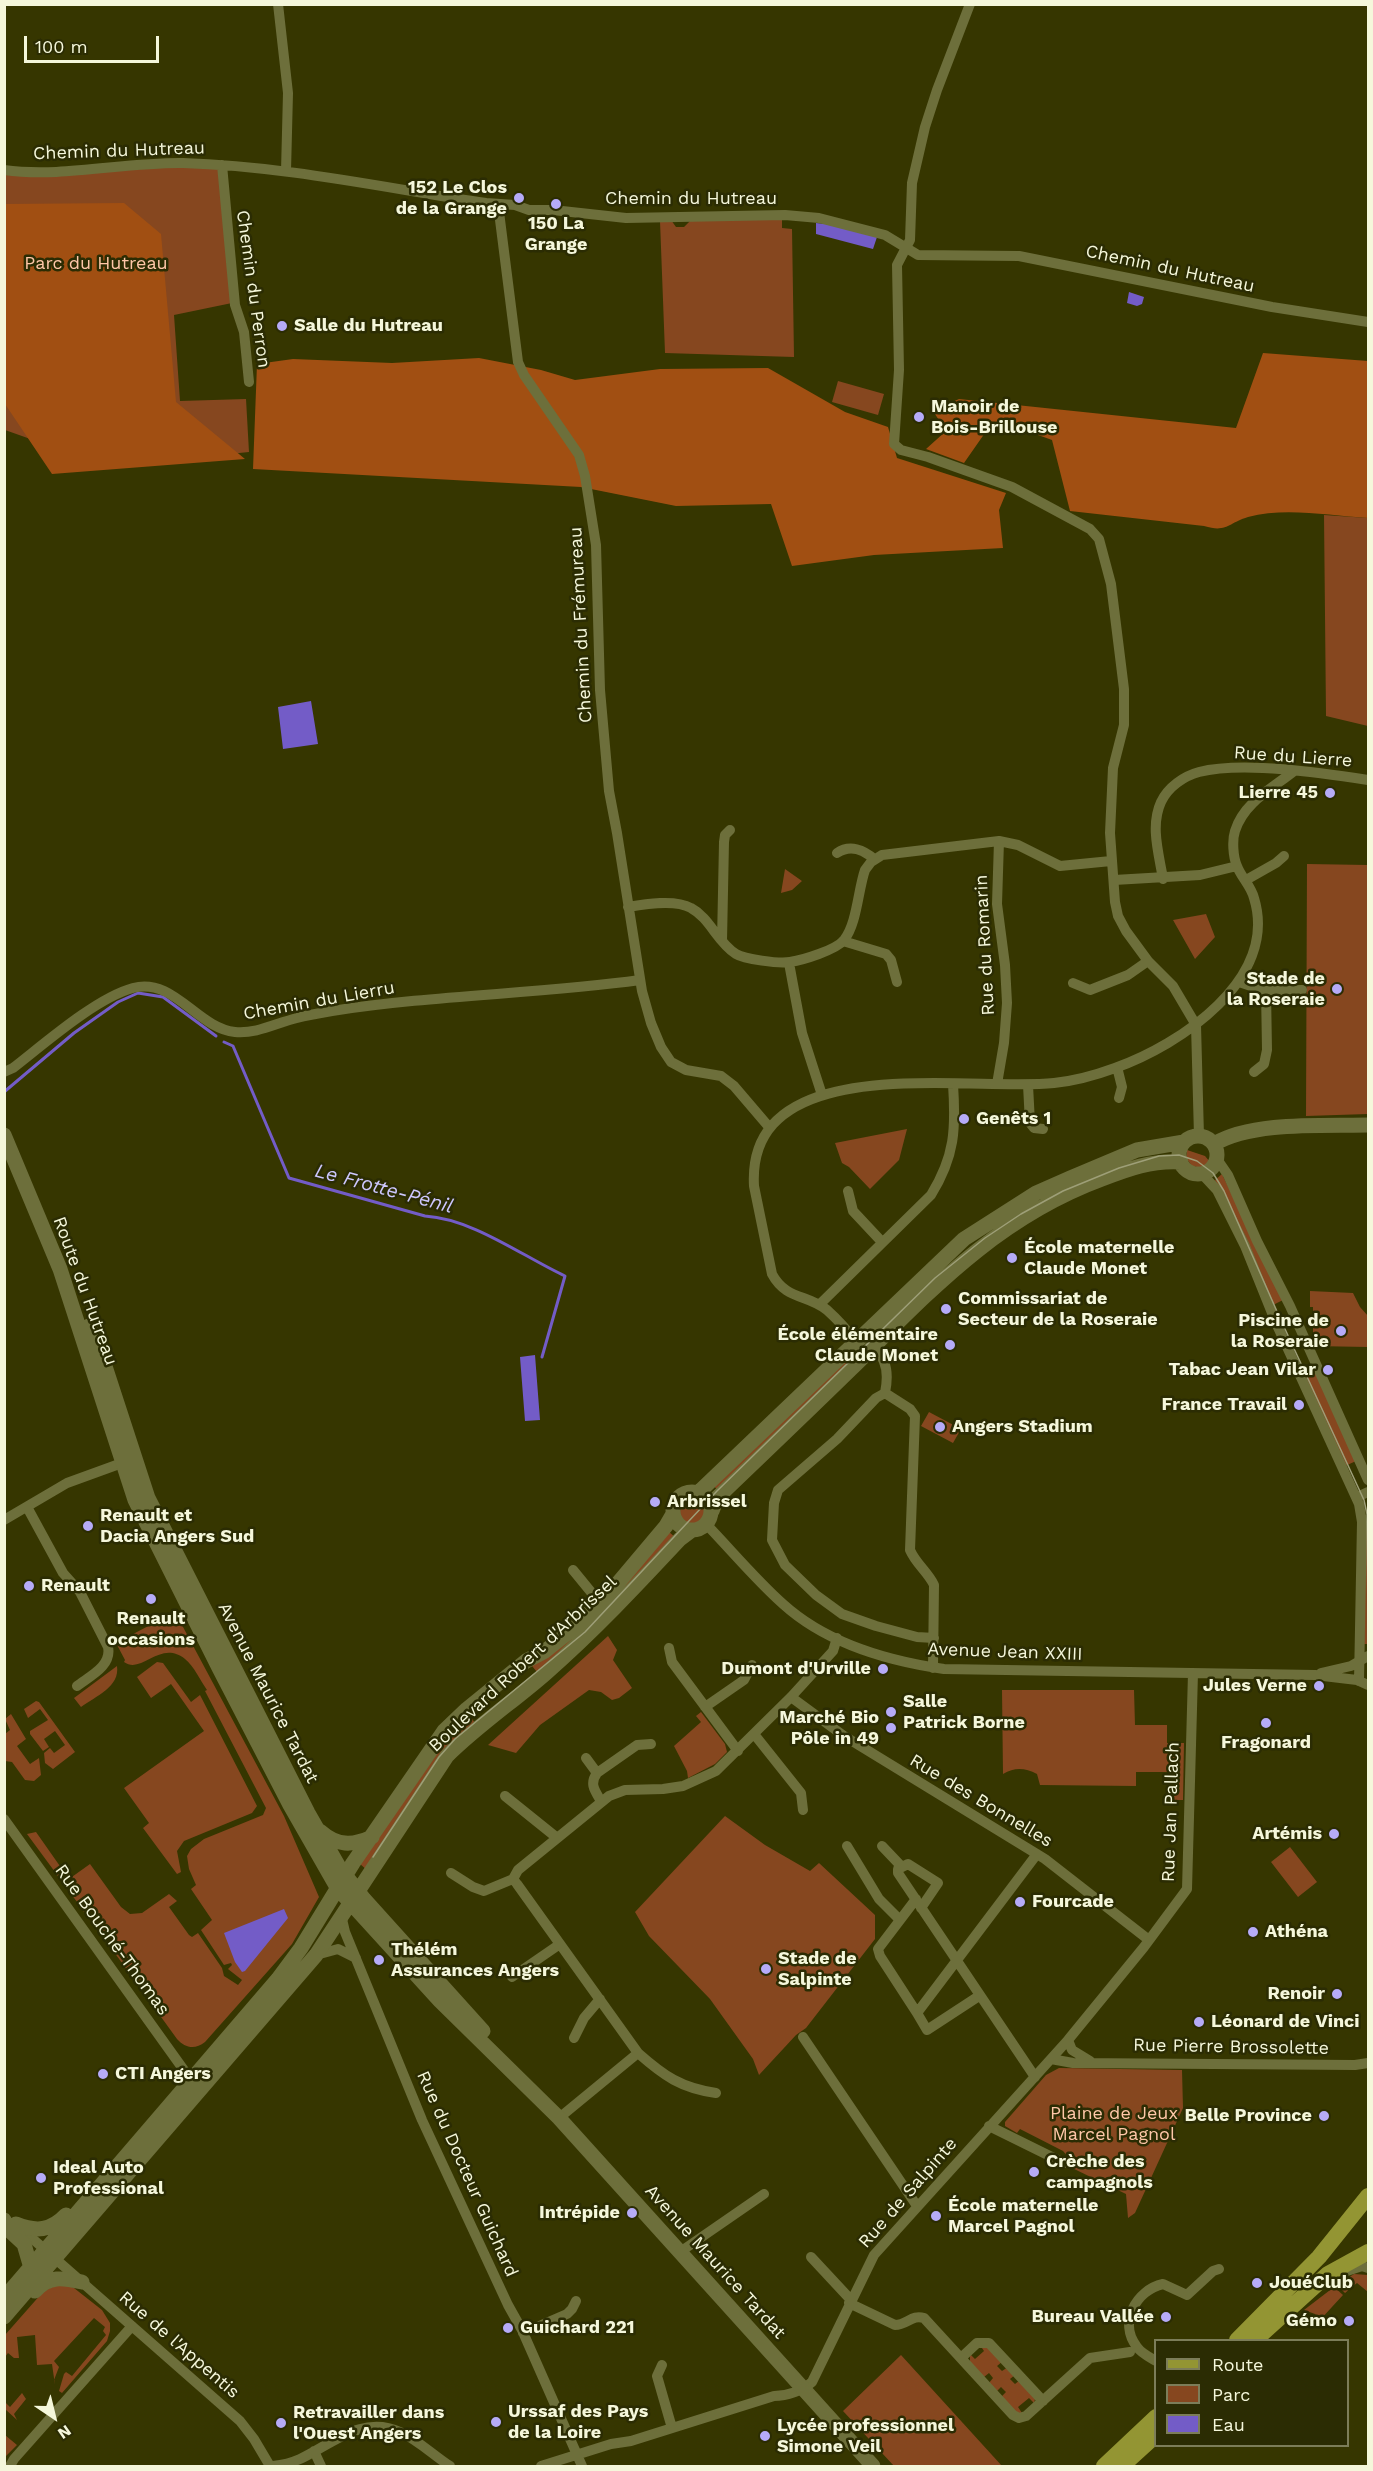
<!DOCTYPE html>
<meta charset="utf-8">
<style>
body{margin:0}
#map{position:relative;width:1373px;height:2471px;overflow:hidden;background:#363600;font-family:"Work Sans",sans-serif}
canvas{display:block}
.frame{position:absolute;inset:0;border:6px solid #f5f7db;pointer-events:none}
.legend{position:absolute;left:1154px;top:2339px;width:195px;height:108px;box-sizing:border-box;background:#2b2c03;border:2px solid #7c7d59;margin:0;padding:8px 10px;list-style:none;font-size:18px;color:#f5f7db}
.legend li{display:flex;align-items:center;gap:12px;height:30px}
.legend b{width:30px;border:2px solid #7c7d59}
.north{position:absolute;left:24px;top:2387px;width:60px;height:60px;-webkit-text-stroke:4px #2b2c03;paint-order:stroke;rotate:145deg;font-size:16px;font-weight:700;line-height:24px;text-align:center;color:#f5f7db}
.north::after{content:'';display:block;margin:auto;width:21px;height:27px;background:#f5f7db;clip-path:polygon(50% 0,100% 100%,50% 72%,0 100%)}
.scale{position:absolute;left:24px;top:36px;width:135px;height:27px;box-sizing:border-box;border:3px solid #f5f7db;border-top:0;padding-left:8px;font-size:18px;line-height:21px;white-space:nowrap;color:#f5f7db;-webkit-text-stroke:4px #2b2c03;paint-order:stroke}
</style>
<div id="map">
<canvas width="1373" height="2471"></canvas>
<div class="frame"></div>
<ul class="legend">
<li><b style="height:8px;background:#939533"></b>Route</li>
<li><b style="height:16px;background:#86471f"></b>Parc</li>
<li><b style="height:16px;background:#735cc7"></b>Eau</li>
</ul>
<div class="north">N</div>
<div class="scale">100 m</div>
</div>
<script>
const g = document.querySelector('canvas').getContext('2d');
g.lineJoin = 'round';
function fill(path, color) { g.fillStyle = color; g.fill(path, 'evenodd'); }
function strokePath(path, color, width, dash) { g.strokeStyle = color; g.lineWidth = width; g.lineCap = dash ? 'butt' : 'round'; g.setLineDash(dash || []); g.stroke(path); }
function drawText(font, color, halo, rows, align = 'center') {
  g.font = font + ' "Work Sans",sans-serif'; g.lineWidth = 5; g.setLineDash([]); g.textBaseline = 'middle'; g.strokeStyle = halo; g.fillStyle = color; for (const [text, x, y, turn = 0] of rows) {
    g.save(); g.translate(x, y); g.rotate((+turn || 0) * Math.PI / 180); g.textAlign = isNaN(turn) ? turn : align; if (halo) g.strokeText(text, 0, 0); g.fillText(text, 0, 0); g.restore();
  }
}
const green = new Path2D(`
 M143,168H220L232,303L174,315L180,401L246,399L249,452L55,472L36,441L5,430V174Z
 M671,220L676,227H684L691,220H782V228L792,229L794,357L665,353L660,221Z
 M838,381L884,394L878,415L832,402Z
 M1324,515L1368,518V726L1326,716Z
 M1307,864L1368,865V1114L1306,1116Z
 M785,869L802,881L792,890L781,893Z
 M1206,914L1215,937L1195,959L1173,920Z
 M907,1129L899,1160L870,1189L849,1167L842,1163L835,1143Z
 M1187,1150L1205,1156L1210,1162L1202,1168L1192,1166L1186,1158Z
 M1222,1174L1283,1300L1271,1306L1215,1180Z
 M1310,1291L1353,1293L1360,1307L1368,1316V1347L1313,1346V1307H1310Z
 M845,1358L850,1363L718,1491L714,1486Z
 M1316,1372L1356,1461L1345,1466L1304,1377Z
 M929,1412L961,1429L953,1443L921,1426Z
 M680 1512a13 13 0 1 1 26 0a13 13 0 1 1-26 0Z
 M1365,1524H1368V1644H1364Z
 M669,1532L675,1537L602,1618L537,1672L532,1666Z
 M175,1612L284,1816L319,1897L292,1944L205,2042C195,2050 185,2048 177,2039L93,1923L97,1919L90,1908L84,1912L80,1906L27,1834L36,1832L69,1879L90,1864L121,1907L130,1914L142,1913L169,1894L177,1901L169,1907L189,1935L192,1937L198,1933L222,1968L224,1976L238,1985L242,1980L228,1969L232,1965L231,1963L224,1965L201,1930L212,1920L191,1889L196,1885L189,1869L187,1856L191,1849L204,1839L263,1815L266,1808L205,1691L207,1690C200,1680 194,1666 185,1659C160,1639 142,1675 124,1662L125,1660L116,1643Z
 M608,1636L617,1650L613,1660L632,1688L619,1698L612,1700L601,1692L589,1690L540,1725L516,1753L488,1745Z
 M157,1662L163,1663L191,1702L200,1695L257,1806L252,1813L184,1841L177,1851L181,1872L177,1874L143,1828L149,1823L124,1788L204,1731L171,1684L151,1698L137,1677Z
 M117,1666C120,1687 96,1696 81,1707L74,1698Z
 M1002,1690H1134L1135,1725H1167V1743H1184L1183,1800H1174V1794H1172L1170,1772H1136V1786L1040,1785L1037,1774C1025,1768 1015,1767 1003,1774Z
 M36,1701L39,1702L75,1752L53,1769L45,1763L44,1753L50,1748L54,1753L65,1745L55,1731L44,1739L49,1747L43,1751L30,1734V1731L48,1720L40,1709L28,1718L24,1709Z
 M701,1712L725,1744L727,1752L715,1764L688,1778L687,1771L674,1746L701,1722L696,1716Z
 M11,1714L26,1739L17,1746L30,1764L39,1758L41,1775L34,1781L25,1780L12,1762L5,1761V1734L10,1730L5,1719Z
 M470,1716L475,1723L367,1870L360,1864L451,1733Z
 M725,1816L765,1845L810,1871L819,1863L875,1915V1939L806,2028L796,2035L759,2075L753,2059L710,1999L649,1936L635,1912Z
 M1290,1847L1317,1882L1298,1897L1271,1862Z
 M1059,2068L1182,2070L1183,2108L1135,2213L1128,2218L1126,2194L1070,2167V2159L1063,2151L1020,2129L1017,2133L1005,2126V2122L1046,2075Z
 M1354,2274L1368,2275V2292L1357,2283L1345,2293L1337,2285Z
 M53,2286H70L74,2288L102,2310L110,2323V2331L107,2341L62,2393L59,2391L64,2374L66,2372L72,2376L106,2335L103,2331L105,2327L94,2318L54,2361L59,2367L54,2380L55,2385L52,2364L37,2365L35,2335L17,2337L19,2358H14L8,2353L5,2357V2335L42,2293Z
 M1334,2287L1343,2295L1320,2320L1315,2314L1304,2310Z
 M983,2344L1003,2361L997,2366L1002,2371L1008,2367L1015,2375L1010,2379L1015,2384L1020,2380L1035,2399L1034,2403L1029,2398L1018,2407L1022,2413L1018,2414L1001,2397L1006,2392L1001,2387L996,2392L989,2383L993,2378L989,2373L984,2377L970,2362V2354L975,2359L984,2351L980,2345Z
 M901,2355L1002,2466H894L843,2411Z
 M22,2393L26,2399L14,2414L17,2420L5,2409V2402L10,2407Z
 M5,2435L17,2445L5,2457Z`);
const forest = new Path2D(`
 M124,203L161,234L176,402L245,459L52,474L5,404V204Z
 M1263,353L1368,361V518C1330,516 1286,507 1248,517C1228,523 1227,533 1204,526L1070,511L1052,440L1013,426L987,430L964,463L926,449L946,431L933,411L959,399L1236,428Z
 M479,358L541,370L575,380L660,369L768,368L845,412L888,427L897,458L1006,493L999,510L1003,548L874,555L792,566L771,504L676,506L581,487L253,469L257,364L293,359L392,363Z`);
const water = new Path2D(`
 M816,223L836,225L877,237L873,249L816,234Z
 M1129,292L1144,297L1142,304L1137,306L1127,303Z
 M311,701L318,744L283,749L278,707Z
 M535,1355L540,1420L525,1421L520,1357Z
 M284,1909L288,1918L245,1971L242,1972L235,1962L224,1933Z`);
const stream = new Path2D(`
 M224,1042L233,1046L289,1178L425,1216C473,1219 522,1256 565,1276L542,1357
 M4,1092L74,1033L118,1002L138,993L163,997L216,1036`);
const street = new Path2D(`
 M278,4L288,93L286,171
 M970,4L937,90L925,127L912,183L910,240L897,265L899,370L894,444L901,450L928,457L1012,487L1090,529L1099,539L1111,584L1124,689V725L1113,768L1110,833L1115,902L1118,916L1126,931L1148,961L1173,986L1196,1025L1199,1136
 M222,165L235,305L244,332L249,382
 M4,170C63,178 124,162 183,163C285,166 385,188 486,203L515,205L529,210H553L626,218L785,215L819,218L885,235L918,255L1019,256L1272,307L1368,322
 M498,204L518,362L524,375L579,455L585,476L596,545L600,690L609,791L617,833L642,991L651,1023L661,1047L671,1062L686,1070L721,1076L734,1086L769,1127
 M837,853C850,844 864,850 874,859
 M1163,879C1159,854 1150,826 1161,802C1168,787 1184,776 1199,772C1243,761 1323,773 1368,780
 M1114,880L1200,875L1237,866
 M1246,880L1276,863L1284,856
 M628,907C645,904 675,899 691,908C710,918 717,942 736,954C744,959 779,964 790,962C803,960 836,950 844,940C857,924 858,890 865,870L871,862L882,855L999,841L1018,845L1060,866L1111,861
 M722,941L724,842L725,835L730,830
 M843,941L886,954L891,960L897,982
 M789,963L802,1033L822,1095
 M1239,982L1266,991L1267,1050L1264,1064L1254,1072
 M1073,983L1090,990L1128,975L1148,961
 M1266,991L1302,990
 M1117,1067L1122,1087L1119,1098
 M4,1072L13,1068C44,1044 96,998 133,988C174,977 197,1028 235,1032C257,1034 276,1023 297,1018C308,1015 320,1013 332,1011C434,995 538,994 640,980
 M997,1084L1004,1043L1007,1003L1005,965L997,904L999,841
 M1028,1085L1030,1123L1034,1128L1043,1129
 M1217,1159L1228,1175L1257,1241L1290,1306L1368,1480
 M1202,1174L1217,1190L1245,1246L1276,1323L1359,1504L1362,1522L1359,1681
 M848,1191L853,1211L882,1242
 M819,1305L931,1195C955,1156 956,1129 953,1084
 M856,1342C848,1331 837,1319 827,1310C807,1294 786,1300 772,1274L754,1186C746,1048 970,1092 1054,1083C1074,1081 1096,1075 1115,1068C1180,1045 1279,979 1254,898C1251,886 1241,877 1237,866C1233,857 1232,840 1235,831C1244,802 1273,788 1294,771
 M875,1343C877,1352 882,1355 884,1362C888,1371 887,1383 885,1393L910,1409L915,1416L910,1550C916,1564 928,1572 934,1585L933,1668
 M885,1393L876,1398L837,1439L778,1490L774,1503L772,1540L785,1565L816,1595L842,1614L876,1626L917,1637L934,1638
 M1357,1497L1368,1492
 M27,1507L63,1573L80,1592L108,1647C112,1666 90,1676 77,1686
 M4,1520L67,1483L122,1463
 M706,1524C732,1551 756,1580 783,1604C826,1643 888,1661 944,1669L1315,1675L1357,1680L1368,1685
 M573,1570L600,1603
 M669,1648L672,1662L738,1751
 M1321,1673L1351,1666L1368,1656
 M791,1697L844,1736L1045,1859L1149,1940
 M705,1707L744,1680L752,1665
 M754,1734L801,1793L803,1810
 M586,1758L597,1773
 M505,1796L556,1837
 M601,1801C595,1791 589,1784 597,1773L637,1745L651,1744
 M4,1819L191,2080
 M847,1846L879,1899L900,1920
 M882,1846L901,1866
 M451,1873L473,1887L484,1891L513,1879
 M916,1899L878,1949L880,1956L917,2013
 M921,1908L938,1883L908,1864L898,1869V1873L1035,2077
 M341,1915L345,1932L422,2120L508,2305L522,2330L582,2466
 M316,1955L338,1949L356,1958
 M512,1977L560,1944
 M979,1996L927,2030L917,2013L1037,1854
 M803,2037L917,2206
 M574,2038L584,2018L600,1999
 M1068,2040L1072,2050L1090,2061
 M638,2053C664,2076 681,2088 716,2093
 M1051,2059L1073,2063L1355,2065L1368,2063
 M559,2118L638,2053L517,1884L513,1879L518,1870L609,1796L625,1790L663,1789L683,1786L716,1771L791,1697L833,1651L837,1638
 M989,2126L1064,2163
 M18,2226L240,2421L254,2439L270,2466
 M680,2252L764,2194
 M811,2257L851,2300
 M1344,2272L1362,2266L1368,2268
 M849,2303L895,2325C907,2325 912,2314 924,2318L1013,2415L1019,2418L1026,2416L1090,2358L1130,2352
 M523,2333L567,2314L572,2309L576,2301
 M961,2358L977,2343H989L1043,2401
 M1156,2361C1149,2357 1141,2353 1137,2347C1118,2323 1136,2290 1163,2284L1187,2295L1213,2271L1219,2269
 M662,2365L657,2376L672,2428
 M314,2451L321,2466
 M10,2466L14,2459L132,2326
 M273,2466C282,2465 291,2463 300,2459C332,2444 362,2415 400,2432C418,2440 433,2455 450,2466
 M541,2466L611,2444L631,2441L774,2396C787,2396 802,2391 812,2382L874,2255L1068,2040L1144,1947L1187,1889L1193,1673`);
const secondary = new Path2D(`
 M4,1135L60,1269L135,1500L219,1668L290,1805L338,1889L440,2001L559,2118L873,2466
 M1179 1155a19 19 0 1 1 38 0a19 19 0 1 1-38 0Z
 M1214,1144C1252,1121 1324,1126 1368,1125
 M89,1326L102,1357L148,1498L308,1813L339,1867L364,1899L483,2031
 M673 1511a19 19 0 1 1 38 0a19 19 0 1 1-38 0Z
 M699,1492L964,1239L1036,1193L1070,1178L1137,1150L1184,1142
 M712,1511L717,1498C762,1455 807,1412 851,1369C929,1292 996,1218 1102,1179C1128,1169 1152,1160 1181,1162
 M320,1831C337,1846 352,1846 372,1837
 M4,2220L10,2231L24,2244L31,2268
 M16,2224C36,2232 51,2231 66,2215
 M35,2291C49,2275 63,2278 82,2282
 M4,2298L278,1979L301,1948L353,1863L444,1731L467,1709L526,1661L545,1651L579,1624L618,1583L666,1526L673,1514
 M4,2317L316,1955L447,1756C477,1726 514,1701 546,1673C594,1631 637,1585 680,1539L692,1530`);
const primary = new Path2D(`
 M1237,2340L1319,2257L1368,2196
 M1255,2340L1328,2274L1368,2252
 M1104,2466L1156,2417
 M1122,2466L1156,2435`);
const tram = new Path2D(`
 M373,1857L439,1757L455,1739L585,1632L717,1491L935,1278L985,1238L1021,1214L1063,1191L1119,1168L1159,1156L1179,1155L1197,1161L1213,1173L1224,1191L1279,1316L1364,1500L1367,1514L1368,1622`);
const markers = [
 [519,198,6,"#b6abf8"],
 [556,204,6,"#b6abf8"],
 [282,326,6,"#b6abf8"],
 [919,417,6,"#b6abf8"],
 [1330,793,6,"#b6abf8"],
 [1337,989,6,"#b6abf8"],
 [964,1119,6,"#b6abf8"],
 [1012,1258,6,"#b6abf8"],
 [946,1309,6,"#b6abf8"],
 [1341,1331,6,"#b6abf8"],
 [950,1345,6,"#b6abf8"],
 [1328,1370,6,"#b6abf8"],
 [1299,1405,6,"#b6abf8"],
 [940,1427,6,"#b6abf8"],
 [655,1502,6,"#b6abf8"],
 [88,1526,6,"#b6abf8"],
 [29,1586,6,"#b6abf8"],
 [151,1599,6,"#b6abf8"],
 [883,1669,6,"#b6abf8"],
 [1319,1686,6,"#b6abf8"],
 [891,1712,6,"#b6abf8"],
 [1266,1723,6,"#b6abf8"],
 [891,1728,6,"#b6abf8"],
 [1334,1834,6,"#b6abf8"],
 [1020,1902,6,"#b6abf8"],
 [1253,1932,6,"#b6abf8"],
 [379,1960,6,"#b6abf8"],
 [766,1969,6,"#b6abf8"],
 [1337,1994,6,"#b6abf8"],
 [1199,2022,6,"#b6abf8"],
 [103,2074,6,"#b6abf8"],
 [1324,2116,6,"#b6abf8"],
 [1034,2172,6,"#b6abf8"],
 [41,2178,6,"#b6abf8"],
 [632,2213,6,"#b6abf8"],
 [936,2216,6,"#b6abf8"],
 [1257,2283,6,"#b6abf8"],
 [1166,2317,6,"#b6abf8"],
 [1349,2321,6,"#b6abf8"],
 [508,2328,6,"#b6abf8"],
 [496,2422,6,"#b6abf8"],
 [281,2423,6,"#b6abf8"],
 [765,2436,6,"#b6abf8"]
];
const streetNames = [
 ["Chemin du Hutreau",119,151,-2],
 ["Chemin du Hutreau",691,199],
 ["Chemin du Hutreau",1170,269,12],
 ["Chemin du Perron",253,289,82],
 ["Chemin du Frémureau",581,625,-93],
 ["Rue du Lierre",1293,757,4],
 ["Rue du Romarin",985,945,-93],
 ["Chemin du Lierru",319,1001,-10],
 ["Route du Hutreau",85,1291,70],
 ["Avenue Jean XXIII",1005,1652,2],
 ["Boulevard Robert d'Arbrissel",523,1664,-43],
 ["Avenue Maurice Tardat",268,1693,63],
 ["Rue des Bonnelles",981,1801,31],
 ["Rue Jan Pallach",1171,1812,-88],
 ["Rue Bouché-Thomas",112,1940,54],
 ["Rue Pierre Brossolette",1231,2047,1],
 ["Rue du Docteur Guichard",467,2174,66],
 ["Rue de Salpinte",908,2193,-49],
 ["Avenue Maurice Tardat",715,2262,48],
 ["Rue de l'Appentis",179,2345,41]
];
const poiNames = [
 ["152 Le Clos",507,188,"right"],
 ["de la Grange",507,209,"right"],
 ["150 La",556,224,"center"],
 ["Grange",556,245,"center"],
 ["Salle du Hutreau",294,326],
 ["Manoir de",931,407],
 ["Bois-Brillouse",931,428],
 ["Lierre 45",1318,793,"right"],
 ["Stade de",1325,979,"right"],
 ["la Roseraie",1325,1000,"right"],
 ["Genêts 1",976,1119],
 ["École maternelle",1024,1248],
 ["Claude Monet",1024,1269],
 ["Commissariat de",958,1299],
 ["Secteur de la Roseraie",958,1320],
 ["Piscine de",1329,1321,"right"],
 ["la Roseraie",1329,1342,"right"],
 ["École élémentaire",938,1335,"right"],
 ["Claude Monet",938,1356,"right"],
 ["Tabac Jean Vilar",1316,1370,"right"],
 ["France Travail",1287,1405,"right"],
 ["Angers Stadium",952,1427],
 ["Arbrissel",667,1502],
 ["Renault et",100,1516],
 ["Dacia Angers Sud",100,1537],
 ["Renault",41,1586],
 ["Renault",151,1619,"center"],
 ["occasions",151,1640,"center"],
 ["Dumont d'Urville",871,1669,"right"],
 ["Jules Verne",1307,1686,"right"],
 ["Salle",903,1702],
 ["Patrick Borne",903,1723],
 ["Marché Bio",879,1718,"right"],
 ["Pôle in 49",879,1739,"right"],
 ["Fragonard",1266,1743,"center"],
 ["Artémis",1322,1834,"right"],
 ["Fourcade",1032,1902],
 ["Athéna",1265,1932],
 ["Thélém",391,1950],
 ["Assurances Angers",391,1971],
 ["Stade de",778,1959],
 ["Salpinte",778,1980],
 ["Renoir",1325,1994,"right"],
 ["Léonard de Vinci",1211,2022],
 ["CTI Angers",115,2074],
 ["Belle Province",1312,2116,"right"],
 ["Crèche des",1046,2162],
 ["campagnols",1046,2183],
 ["Ideal Auto",53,2168],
 ["Professional",53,2189],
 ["École maternelle",948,2206],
 ["Marcel Pagnol",948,2227],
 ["Intrépide",620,2213,"right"],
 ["JouéClub",1269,2283],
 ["Bureau Vallée",1154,2317,"right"],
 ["Gémo",1337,2321,"right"],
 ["Guichard 221",520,2328],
 ["Urssaf des Pays",508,2412],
 ["de la Loire",508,2433],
 ["Retravailler dans",293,2413],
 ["l'Ouest Angers",293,2434],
 ["Lycée professionnel",777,2426],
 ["Simone Veil",777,2447]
];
const parkNames = [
 ["Parc du Hutreau",96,264],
 ["Plaine de Jeux",1114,2114],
 ["Marcel Pagnol",1114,2135]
];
const waterNames = [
 ["Le Frotte-Pénil",384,1189,15]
];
fill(green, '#86471f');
fill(forest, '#a14f12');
fill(water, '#735cc7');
strokePath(stream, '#735cc7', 3);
strokePath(street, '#6d6f3b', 10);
strokePath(secondary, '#6d6f3b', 15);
strokePath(primary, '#939533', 16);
strokePath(tram, '#9e9f78', 1.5);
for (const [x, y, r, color] of markers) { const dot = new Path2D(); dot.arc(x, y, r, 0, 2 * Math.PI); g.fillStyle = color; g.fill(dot); strokePath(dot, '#2b2c03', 2); }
drawText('18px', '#f5f7db', '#2b2c03', streetNames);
drawText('bold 18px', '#f5f7db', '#2b2c03', poiNames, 'left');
drawText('18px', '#ffc7a8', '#2b2c03', parkNames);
drawText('italic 20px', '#cdc7fe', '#2b2c03', waterNames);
</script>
